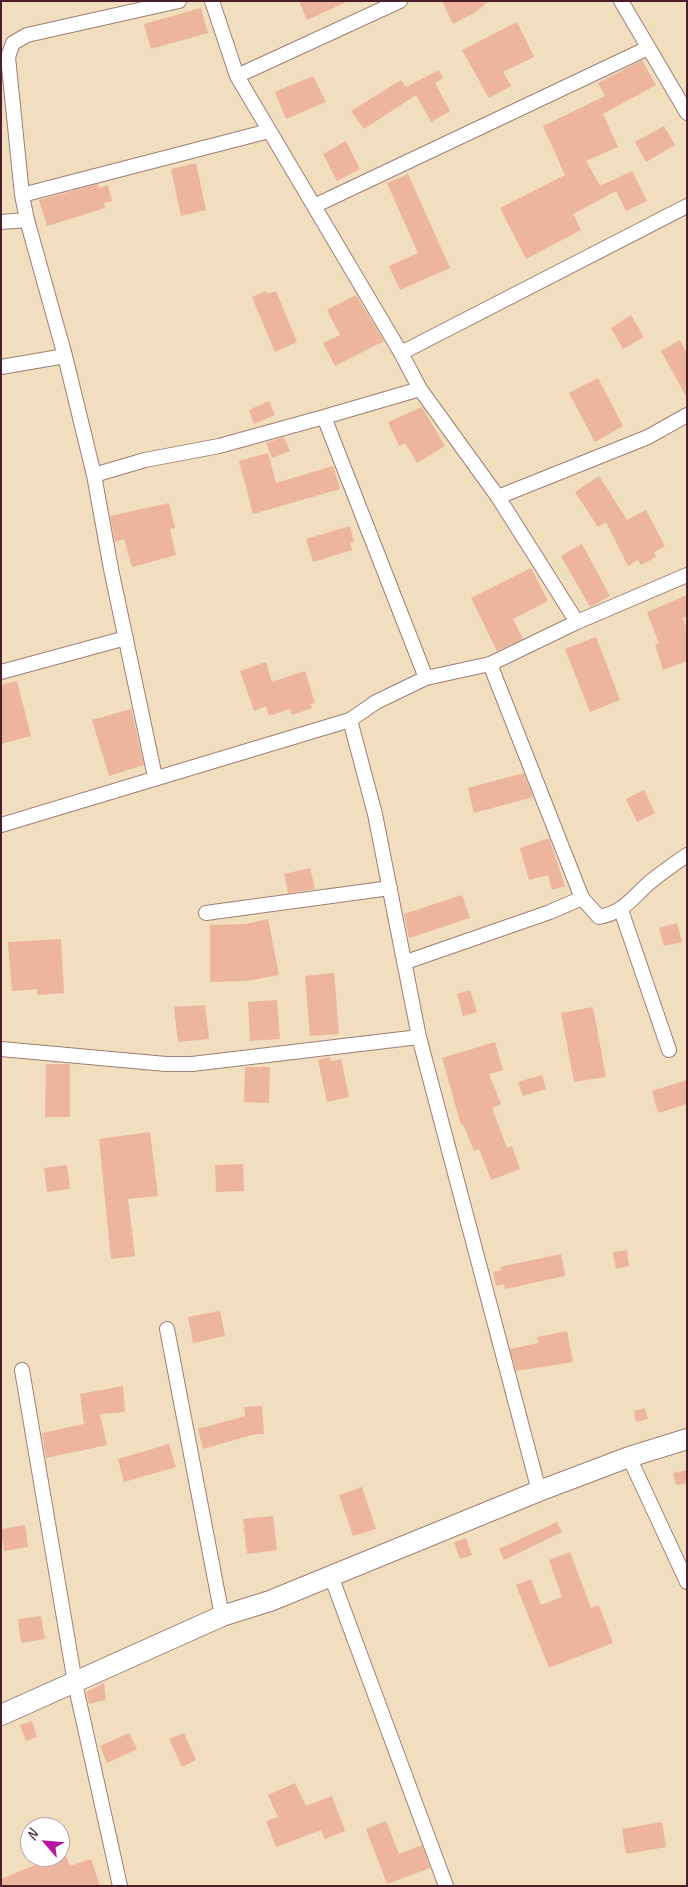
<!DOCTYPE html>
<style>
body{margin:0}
#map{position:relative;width:688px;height:1887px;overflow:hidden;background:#f0debe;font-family:Caveat,sans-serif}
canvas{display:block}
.frame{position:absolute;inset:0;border:2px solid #4a1f2b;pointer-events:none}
.north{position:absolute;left:20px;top:1817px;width:50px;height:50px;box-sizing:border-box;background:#fff;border:1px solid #b7a5aa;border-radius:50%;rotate:297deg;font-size:14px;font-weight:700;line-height:20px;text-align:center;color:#4a1f2b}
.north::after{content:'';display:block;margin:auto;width:18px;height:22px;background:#b5179e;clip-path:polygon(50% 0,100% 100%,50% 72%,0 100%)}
</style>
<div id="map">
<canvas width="688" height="1887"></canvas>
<div class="frame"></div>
<div class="north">N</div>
</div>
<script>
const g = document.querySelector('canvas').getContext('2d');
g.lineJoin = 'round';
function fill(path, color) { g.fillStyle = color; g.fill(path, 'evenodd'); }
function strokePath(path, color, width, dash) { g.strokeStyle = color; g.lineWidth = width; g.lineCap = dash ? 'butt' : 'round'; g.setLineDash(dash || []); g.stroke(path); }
const building = new Path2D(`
 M299,1H348L307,20Z
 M442,1H489L474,13L453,24Z
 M201,8L208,33L151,49L144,24Z
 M517,22L534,57L503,72L511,86L489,98L462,50Z
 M642,60L656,85L603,114L618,147L586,161L600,186L632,171L647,201L626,211L616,191L573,214L581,230L526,259L500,208L565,175L543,126L605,96L598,83Z
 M439,70L443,78L435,83L450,111L431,122L416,95L364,129L351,111L401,80L406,87Z
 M313,76L326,102L286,119L275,92Z
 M664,126L675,145L646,162L635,142Z
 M346,141L360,169L337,181L323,154Z
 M196,163L206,210L181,216L171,169Z
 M408,174L450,268L400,290L389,266L418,253L387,183Z
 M98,184L99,188L108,185L112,201L104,203L105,208L47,226L39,200Z
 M266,291L268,294L276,291L297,342L275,352L252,297Z
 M356,295L384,341L335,366L323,343L340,335L327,310Z
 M631,315L644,337L623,349L611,328Z
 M680,340L687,353V398L661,351Z
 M598,378L623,426L595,442L569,393Z
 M269,401L275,415L254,424L249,410Z
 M422,407L445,446L417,463L405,443L399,446L388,422Z
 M284,437L290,451L272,458L266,443Z
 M268,453L276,483L333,466L340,489L253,514L239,461Z
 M599,476L627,520L646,510L665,546L654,552L656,557L641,565L638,560L628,566L606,522L598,527L575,492Z
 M169,503L175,528L170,529L176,555L132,567L124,539L115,542L110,516Z
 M350,526L354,542L350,543L352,550L313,562L306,539Z
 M582,544L610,596L590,607L561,556Z
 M531,568L548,601L513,619L523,639L497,651L471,598Z
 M687,595V617L683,618L687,630V661L663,670L655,644L659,643L647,612Z
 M596,637L620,700L590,712L565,649Z
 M266,662L272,682L305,671L315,703L310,704L312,708L292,715L290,709L269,716L266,706L254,711L240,671Z
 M17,681L31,736L1,744V685Z
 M131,709L144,765L109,776L92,720Z
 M524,773L533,797L474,813L468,788Z
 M644,790L655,813L637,822L626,799Z
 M549,838L565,886L552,890L548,875L529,880L520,848Z
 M310,868L315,889L288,893L284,874Z
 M462,895L470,918L409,938L404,914Z
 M268,919L279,975L247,981L210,982V925L245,924Z
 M677,923L682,942L664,946L659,928Z
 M61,939L64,993L37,995V989L12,991L8,942Z
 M334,973L339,1034L310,1036L305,976Z
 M470,990L477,1012L463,1016L457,994Z
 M277,1000L280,1039L250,1041L248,1002Z
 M205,1005L209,1039L178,1042L174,1007Z
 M593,1007L606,1077L574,1082L561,1013Z
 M495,1042L503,1070L489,1074L501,1104L492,1108L507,1148L512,1146L520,1169L491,1180L479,1149L474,1151L463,1124L461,1125L442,1058Z
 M330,1057L331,1061L341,1059L349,1097L327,1102L318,1060Z
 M46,1064H70V1117H45Z
 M245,1067H270L269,1103L244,1102Z
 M542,1075L546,1089L523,1096L518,1082Z
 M687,1080V1104L658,1113L652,1091Z
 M150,1132L158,1196L128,1199L135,1256L111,1259L99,1139Z
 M243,1164L244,1191L216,1192L215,1165Z
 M67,1165L70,1189L47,1192L44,1168Z
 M627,1250L629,1266L616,1269L613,1252Z
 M561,1254L565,1276L505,1289L504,1284L496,1286L493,1272L501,1270L500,1267Z
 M220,1311L225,1336L193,1343L188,1317Z
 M567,1331L573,1362L516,1371L510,1349L538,1343L537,1337Z
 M123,1386L125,1412L100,1414L107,1445L46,1458L42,1433L84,1424L80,1394Z
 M262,1406L264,1434L252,1435L203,1449L198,1429L245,1416L244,1407Z
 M645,1408L648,1419L636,1422L634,1411Z
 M169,1444L176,1467L124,1482L118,1459Z
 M687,1470V1483L676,1485L673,1473Z
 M362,1487L376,1529L353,1536L339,1495Z
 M273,1516L277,1550L247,1554L243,1519Z
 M557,1522L562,1532L504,1560L499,1549Z
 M25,1525L28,1547L4,1551L1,1529Z
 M466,1538L472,1555L460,1559L454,1542Z
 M570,1552L591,1608L599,1605L613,1643L549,1668L516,1585L531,1579L541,1605L562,1597L549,1560Z
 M41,1616L45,1639L21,1643L18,1619Z
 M104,1683L106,1700L89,1704L86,1692Z
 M32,1721L37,1737L26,1741L20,1725Z
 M129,1733L137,1749L107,1763L100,1746Z
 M184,1733L196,1760L182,1767L169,1739Z
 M295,1783L306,1806L332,1796L345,1831L325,1839L321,1830L276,1847L266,1821L278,1817L268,1795Z
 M386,1821L399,1854L422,1845L430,1868L387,1884L366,1829Z
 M662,1822L666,1847L626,1854L622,1829Z
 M65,1853L70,1866L91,1859L100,1886H1V1879L55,1857H60Z`);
const street = new Path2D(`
 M212,1L237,76L401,353L420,389L498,497L577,622
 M621,1L687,113
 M237,76L400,1
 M22,195L269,131
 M314,206L648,48
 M1,222L27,220
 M401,353L687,206
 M1,367L65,356
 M420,389L324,417L426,678
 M94,475L145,460L219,446L324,417
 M498,497L648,437L687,415
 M490,664L582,898
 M1,672L126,638
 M350,720L375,814L419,1037L539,1491
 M155,777L111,569L94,475L65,356L27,220L22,195L8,57L13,43L27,35L179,1
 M1,825L350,720L376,702L426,678L490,664L577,622L687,575
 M621,910L669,1050
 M206,913L390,888
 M406,962L550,912L582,898L599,917C624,912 631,899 649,883C661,873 674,864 687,855
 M1,1049L166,1064H192L419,1037
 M167,1329L222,1616
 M22,1370L75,1683L120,1886
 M629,1457L687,1582
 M331,1576L446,1886`);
const secondary = new Path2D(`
 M1,1715L222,1616L270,1601L539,1491L629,1457L687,1439`);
fill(building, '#edb59b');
strokePath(street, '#9d7e74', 16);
strokePath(secondary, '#9d7e74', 22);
strokePath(street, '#fff', 14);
strokePath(secondary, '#fff', 20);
</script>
